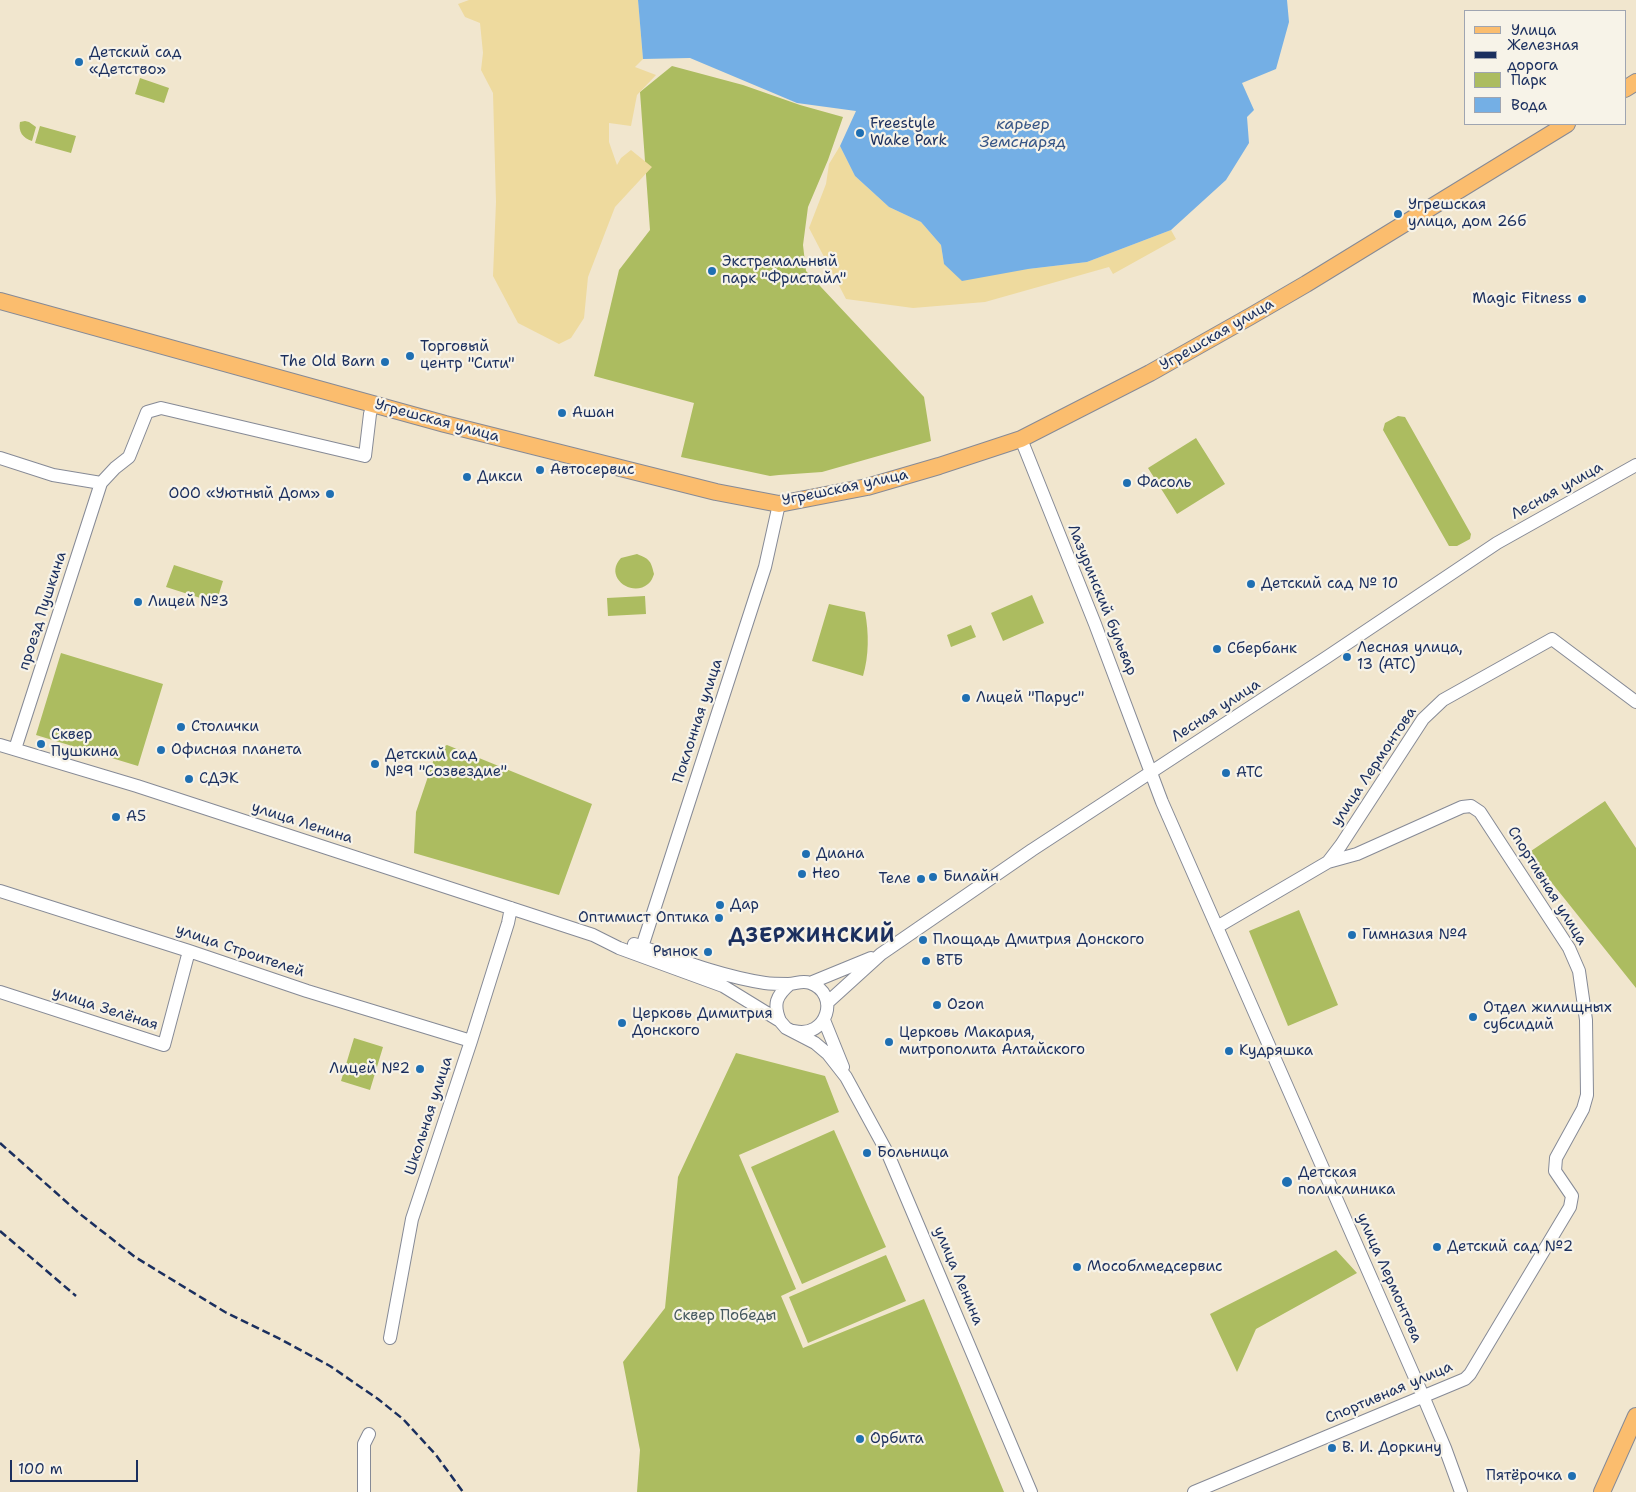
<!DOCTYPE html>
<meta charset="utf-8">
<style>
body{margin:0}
#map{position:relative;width:1636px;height:1492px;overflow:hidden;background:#f1e6ce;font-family:"Shantell Sans",sans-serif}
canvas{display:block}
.legend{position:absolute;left:1464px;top:10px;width:162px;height:115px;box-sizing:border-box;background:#f7f3e8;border:1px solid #9fa5b1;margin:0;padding:6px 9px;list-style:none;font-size:15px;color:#1b2f5e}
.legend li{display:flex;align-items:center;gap:10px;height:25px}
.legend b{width:25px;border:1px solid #9fa5b1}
.scale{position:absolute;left:10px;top:1460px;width:128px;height:22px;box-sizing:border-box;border:2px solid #1b2f5e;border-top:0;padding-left:6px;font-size:15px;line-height:18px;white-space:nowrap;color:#1b2f5e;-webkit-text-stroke:4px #f7f3e8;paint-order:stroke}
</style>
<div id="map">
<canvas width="1636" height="1492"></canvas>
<ul class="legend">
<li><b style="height:6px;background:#fbbd6e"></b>Улица</li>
<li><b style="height:6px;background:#1b2f5e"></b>Железная дорога</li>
<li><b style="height:14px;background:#acbc60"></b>Парк</li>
<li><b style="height:14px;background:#74afe5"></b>Вода</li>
</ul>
<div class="scale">100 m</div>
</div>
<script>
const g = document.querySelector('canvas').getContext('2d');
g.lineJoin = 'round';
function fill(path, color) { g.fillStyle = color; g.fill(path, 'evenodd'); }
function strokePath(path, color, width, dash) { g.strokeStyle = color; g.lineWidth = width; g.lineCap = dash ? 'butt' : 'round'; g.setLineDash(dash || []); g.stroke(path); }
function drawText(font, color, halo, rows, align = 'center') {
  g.font = font + ' "Shantell Sans",sans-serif'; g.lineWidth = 4.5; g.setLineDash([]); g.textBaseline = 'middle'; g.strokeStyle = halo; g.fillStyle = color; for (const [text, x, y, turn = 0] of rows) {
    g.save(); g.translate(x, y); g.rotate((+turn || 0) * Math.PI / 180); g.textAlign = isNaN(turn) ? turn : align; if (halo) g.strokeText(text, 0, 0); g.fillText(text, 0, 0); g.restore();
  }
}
const green = new Path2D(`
 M672,66L743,85L800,105L843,117L828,160L808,207L803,245L806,271L924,397L931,441L822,472L779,475L770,476L681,457L694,403L594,376L619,270L650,230L640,92Z
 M140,78L169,88L164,103L135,94Z
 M25,121L29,122L36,127L32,141C23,138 18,132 20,122Z
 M40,126L76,136L71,153L35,143Z
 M1398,416L1405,417L1471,534L1470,539L1457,546H1449L1383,430L1385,423Z
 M1196,438L1225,484L1177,514L1148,468Z
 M637,554C649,559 651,560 654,574C653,577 651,582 648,584C632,598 603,577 621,558Z
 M174,565L223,581L216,603L166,587Z
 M1032,595L1044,623L1003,641L991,613Z
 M645,596L646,614L608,616L607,598Z
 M829,604L865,612C869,633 869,656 863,676L812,661Z
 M971,625L976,637L951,647L947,635Z
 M61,653L163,684L138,766L36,735Z
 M447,745L592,804L559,895L414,853L416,812L437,750Z
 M1605,801L1636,848V988L1528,853Z
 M1299,910L1338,1005L1288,1026L1249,931Z
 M354,1038L383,1047L370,1090L341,1081Z
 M736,1053L825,1076L839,1112L739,1155L796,1289L781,1296L803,1348L924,1299L1004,1492H637L640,1450L623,1362L665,1308L678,1177Z
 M834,1130L886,1247L802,1284L751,1167Z
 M1336,1250L1357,1273L1256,1329L1237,1372L1210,1314Z
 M886,1255L906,1301L808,1343L789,1297Z`);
const sand = new Path2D(`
 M469,0H638L643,59L635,67L656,75L637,95L631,126L609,123V142L617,165L621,158L631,150L652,167L615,207L588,277L584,318L571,338L559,344L518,323L493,276L496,202L493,93L481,70L483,53L480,23L465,17L458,4Z
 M840,146L855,176L889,207L921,222L941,245L944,264L1028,269L1087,262L1171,230L1176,239L1113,274L1109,267L985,302L913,308L846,299L809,228L826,184L829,164Z`);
const water = new Path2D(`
 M638,0H1287L1289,22L1276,69L1242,83L1254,110L1247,117L1249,143L1226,180L1171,230L1087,262L1028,269L962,281L944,264L941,245L921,222L889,207L855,176L840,146L856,111L797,103L690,58L643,59Z`);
const minor = new Path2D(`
 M1021,439L1095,624L1162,802L1423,1396L1445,1448L1461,1492
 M0,458L53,475L101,483
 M0,745L137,786L593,935L619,948L723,986L780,1021L786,1028L815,1043L828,1054L846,1077L888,1154L1031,1492
 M15,749L101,483L115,468L129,457L147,412L161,408L365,456L370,414L373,404
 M0,891L189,951L307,991L471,1041
 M1217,927L1328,862L1341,845L1423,719L1443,700L1552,639L1636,702
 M634,944C677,959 720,976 765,983C772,984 781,984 788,984C796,984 802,980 810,983C841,994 827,1039 794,1031
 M642,947L765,567L779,504
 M810,983L871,958
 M0,992L164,1045L189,951
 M827,1003L881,954L1032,850L1327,657L1497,543L1636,465
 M824,1020L843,1067
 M780,1021C773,1004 776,996 790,984
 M390,1338L412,1219L471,1041L508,923L511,908
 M364,1492V1444L369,1434
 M1194,1492L1465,1379L1470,1374L1570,1207L1572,1196L1555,1171L1556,1158L1583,1109L1587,1095L1586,1020L1579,971L1569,948L1480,812L1471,806L1462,807L1357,854L1328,862`);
const major = new Path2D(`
 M1625,89L1636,82
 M0,301L445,424L716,492L779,504L867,487L939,466L1021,439L1150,373L1251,316L1306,284L1567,124
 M1602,1492L1636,1416`);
const rail = new Path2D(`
 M0,1143L80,1214L135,1257L225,1312L282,1340L330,1366L378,1399L403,1419L436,1455L463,1492
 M0,1231L76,1296`);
const markers = [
 [79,62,5,"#1f6fb2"],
 [860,133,5,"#1f6fb2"],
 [1398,214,5,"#1f6fb2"],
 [712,271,5,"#1f6fb2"],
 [1582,299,5,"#1f6fb2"],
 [410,356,5,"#1f6fb2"],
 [385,362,5,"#1f6fb2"],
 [562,413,5,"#1f6fb2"],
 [540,470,5,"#1f6fb2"],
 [467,477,5,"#1f6fb2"],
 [1127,483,5,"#1f6fb2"],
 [330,494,5,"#1f6fb2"],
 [1251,584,5,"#1f6fb2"],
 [138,602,5,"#1f6fb2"],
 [1217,649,5,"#1f6fb2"],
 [1347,657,5,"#1f6fb2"],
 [966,698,5,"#1f6fb2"],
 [181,727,5,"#1f6fb2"],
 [41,744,5,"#1f6fb2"],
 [161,750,5,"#1f6fb2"],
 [375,764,5,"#1f6fb2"],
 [1226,773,5,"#1f6fb2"],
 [189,779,5,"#1f6fb2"],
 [116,817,5,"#1f6fb2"],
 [806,854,5,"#1f6fb2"],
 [802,874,5,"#1f6fb2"],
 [933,877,5,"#1f6fb2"],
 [921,879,5,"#1f6fb2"],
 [720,905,5,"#1f6fb2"],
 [719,918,5,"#1f6fb2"],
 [1352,935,5,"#1f6fb2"],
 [923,940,5,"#1f6fb2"],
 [708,952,5,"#1f6fb2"],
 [926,961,5,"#1f6fb2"],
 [937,1005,5,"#1f6fb2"],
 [1473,1017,5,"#1f6fb2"],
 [622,1023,5,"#1f6fb2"],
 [889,1042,5,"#1f6fb2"],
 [1229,1051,5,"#1f6fb2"],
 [420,1069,5,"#1f6fb2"],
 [867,1153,5,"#1f6fb2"],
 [1287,1182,6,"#1f6fb2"],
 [1437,1247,5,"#1f6fb2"],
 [1077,1267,5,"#1f6fb2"],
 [860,1439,5,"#1f6fb2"],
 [1332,1448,5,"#1f6fb2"],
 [1572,1476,5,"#1f6fb2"]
];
const poiNames = [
 ["Детский сад",89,53],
 ["«Детство»",89,70],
 ["Freestyle",870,124],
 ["Wake Park",870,141],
 ["Угрешская",1408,205],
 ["улица, дом 26б",1408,222],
 ["Экстремальный",722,262],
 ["парк \"Фристайл\"",722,279],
 ["Magic Fitness",1572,299,"right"],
 ["Торговый",420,347],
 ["центр \"Сити\"",420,364],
 ["The Old Barn",375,362,"right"],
 ["Ашан",572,413],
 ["Автосервис",550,470],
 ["Дикси",477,477],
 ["Фасоль",1137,483],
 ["ООО «Уютный Дом»",320,494,"right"],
 ["Детский сад № 10",1261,584],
 ["Лицей №3",148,602],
 ["Лесная улица,",1357,648],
 ["13 (АТС)",1357,665],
 ["Сбербанк",1227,649],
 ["Лицей \"Парус\"",976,698],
 ["Столички",191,727],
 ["Сквер",51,735],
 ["Пушкина",51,752],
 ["Офисная планета",171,750],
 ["Детский сад",385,755],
 ["№9 \"Созвездие\"",385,772],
 ["АТС",1236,773],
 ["СДЭК",199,779],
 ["А5",126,817],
 ["Диана",816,854],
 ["Нео",812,874],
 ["Билайн",943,877],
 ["Теле",911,879,"right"],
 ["Дар",730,905],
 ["Оптимист Оптика",709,918,"right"],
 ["Гимназия №4",1362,935],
 ["Площадь Дмитрия Донского",933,940],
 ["Рынок",698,952,"right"],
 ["ВТБ",936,961],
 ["Ozon",947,1005],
 ["Отдел жилищных",1483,1008],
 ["субсидий",1483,1025],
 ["Церковь Димитрия",632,1014],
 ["Донского",632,1031],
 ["Церковь Макария,",899,1033],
 ["митрополита Алтайского",899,1050],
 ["Кудряшка",1239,1051],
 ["Лицей №2",410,1069,"right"],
 ["Больница",877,1153],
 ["Детская",1298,1173],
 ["поликлиника",1298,1190],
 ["Детский сад №2",1447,1247],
 ["Мособлмедсервис",1087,1267],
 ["Орбита",870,1439],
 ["В. И. Доркину",1342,1448],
 ["Пятёрочка",1562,1476,"right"]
];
const streetNames = [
 ["Угрешская улица",1217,335,-30],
 ["Угрешская улица",437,421,15],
 ["Угрешская улица",845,488,-12],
 ["Лесная улица",1557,491,-29],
 ["Лазуринский бульвар",1102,600,68],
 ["проезд Пушкина",43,611,-72],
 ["Лесная улица",1216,711,-33],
 ["Поклонная улица",698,721,-72],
 ["улица Лермонтова",1374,767,-56],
 ["улица Ленина",302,823,18],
 ["Спортивная улица",1547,886,58],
 ["улица Строителей",240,951,19],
 ["улица Зелёная",105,1009,18],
 ["Школьная улица",429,1116,-72],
 ["улица Ленина",958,1276,67],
 ["улица Лермонтова",1389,1278,66],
 ["Спортивная улица",1389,1393,-23]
];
const parkNames = [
 ["Сквер Победы",725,1316]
];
const waterNames = [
 ["карьер",1023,125],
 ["Земснаряд",1023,143]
];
const districtNames = [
 ["ДЗЕРЖИНСКИЙ",812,937]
];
fill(green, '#acbc60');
fill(sand, '#eeda9e');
fill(water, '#74afe5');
strokePath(minor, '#868a96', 14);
strokePath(major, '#868a96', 18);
strokePath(minor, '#fff', 12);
strokePath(major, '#fbbd6e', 16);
strokePath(rail, '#1b2f5e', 2.5, [8, 4]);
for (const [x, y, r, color] of markers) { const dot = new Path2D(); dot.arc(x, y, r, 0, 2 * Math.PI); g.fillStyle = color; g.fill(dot); strokePath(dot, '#f7f3e8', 2); }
drawText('15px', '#1b2f5e', '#f7f3e8', poiNames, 'left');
drawText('15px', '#1b2f5e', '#f7f3e8', streetNames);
drawText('15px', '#46595f', '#f7f3e8', parkNames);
drawText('italic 16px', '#365586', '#f7f3e8', waterNames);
g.letterSpacing = '1px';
drawText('bold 20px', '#1b2f5e', '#f7f3e8', districtNames);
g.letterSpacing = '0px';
</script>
